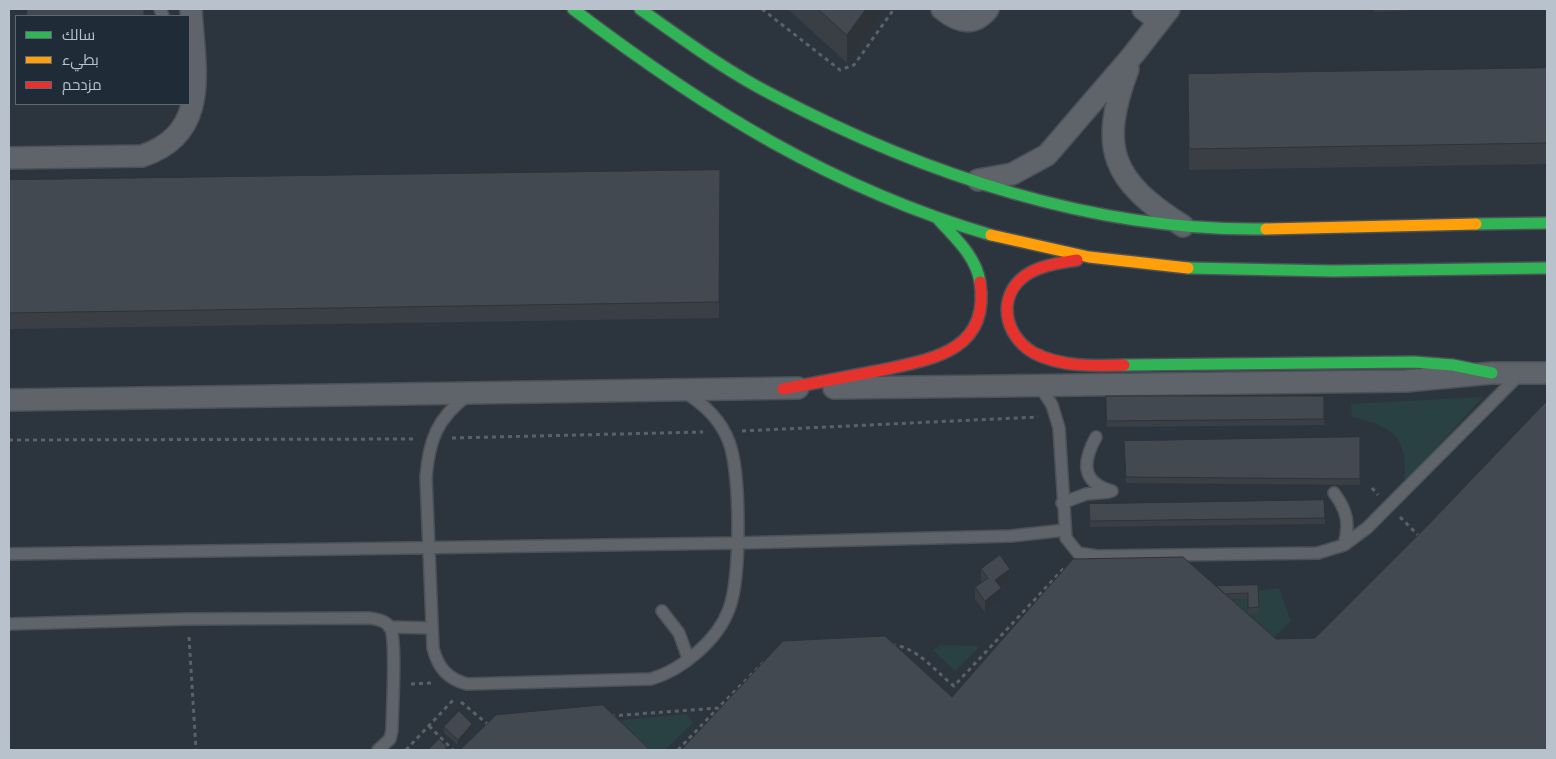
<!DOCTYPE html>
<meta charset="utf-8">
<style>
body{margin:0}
#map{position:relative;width:1556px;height:759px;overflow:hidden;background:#2c353d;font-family:Jost,Cairo,sans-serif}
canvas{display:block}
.frame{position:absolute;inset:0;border:10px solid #b8c2cd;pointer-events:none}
.legend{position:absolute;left:15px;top:15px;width:175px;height:90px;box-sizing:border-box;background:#1f2c38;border:1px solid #5c6874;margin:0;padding:6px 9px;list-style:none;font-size:15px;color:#b8c2cd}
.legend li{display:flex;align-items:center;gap:10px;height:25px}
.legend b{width:25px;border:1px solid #5c6874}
</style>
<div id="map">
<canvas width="1556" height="759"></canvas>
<div class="frame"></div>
<ul class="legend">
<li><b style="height:6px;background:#30b455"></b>سالك</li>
<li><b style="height:6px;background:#ff9f0a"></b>بطيء</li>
<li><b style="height:6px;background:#e5322d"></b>مزدحم</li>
</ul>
</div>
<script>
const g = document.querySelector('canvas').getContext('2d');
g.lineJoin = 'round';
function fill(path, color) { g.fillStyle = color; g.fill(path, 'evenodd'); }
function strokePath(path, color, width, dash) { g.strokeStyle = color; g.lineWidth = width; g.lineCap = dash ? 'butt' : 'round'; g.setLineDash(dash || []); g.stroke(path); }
const green = new Path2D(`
 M1483,397L1404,483C1409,438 1393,426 1352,417L1351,404Z
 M1279,588L1291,621L1263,648L1216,600L1248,599L1258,591Z
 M941,645L980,646L955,671L933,650Z
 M687,714L693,723L665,750H635L605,722Z`);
const path = new Path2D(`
 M762,9L840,70L854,65L894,9
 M742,431L1038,417
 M452,438L703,432
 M9,440L416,439
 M1372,488L1378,495
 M1400,517L1420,537
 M189,637L196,750
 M892,645C916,646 936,672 954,686L1066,566
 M411,684L432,683
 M461,702L491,727
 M611,716L718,708L765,661
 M429,726L453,750
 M406,750L455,698
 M678,750L717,709`);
const lane = new Path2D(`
 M160,9L163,16
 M1039,385L1052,405L1059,428L1066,538L1078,553L1097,556L1318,553L1344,545L1367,528L1521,373
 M467,396C437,418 429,441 426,477L433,648C438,668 448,679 467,684L651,679C682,670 718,640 729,609C741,579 741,473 729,442C721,420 704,404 684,392
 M1096,437C1083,461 1080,482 1112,491
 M1334,493C1347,510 1350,524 1344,545
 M1062,503L1086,494L1109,492
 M9,554L737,543L1011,536L1065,530
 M662,611L679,633L688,658
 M9,624L188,619L369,618C376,619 385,620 390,627C397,639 392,712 392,730L390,739L378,750
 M389,627L432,628`);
const street = new Path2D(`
 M942,9C958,22 973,27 988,9
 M1143,9L1159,21
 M1128,69C1098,149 1112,181 1183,226
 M9,158L142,156C212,133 194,67 191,9
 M978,180L1012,174L1047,155L1133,55L1169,9
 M834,388L1406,381L1492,373H1547
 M9,400L798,388`);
const fast = new Path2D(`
 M573,9C705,109 831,188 991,235
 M640,9C683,39 726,71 773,95C923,174 1095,232 1266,229
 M938,219C955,238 976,256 980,282
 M1476,224L1547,223
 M1188,268L1333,271L1547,268
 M1124,365L1414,362L1453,365L1492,373`);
const slow = new Path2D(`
 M1266,229L1476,224
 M991,235L1089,257L1188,268`);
const jam = new Path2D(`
 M1077,260C1060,263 1041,265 1026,275C996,296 1004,336 1034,353C1061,367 1094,366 1124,365
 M783,389C814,383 846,377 877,371C928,360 991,353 980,282`);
const wall = new Path2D(`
 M788,9H886L847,63Z
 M1374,9H1430L1374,12Z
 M1547,68V164L1189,170L1188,74Z
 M720,170L719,318L9,329V180Z
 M1106,396H1324V425L1107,427Z
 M1360,437V485L1126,483L1124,441Z
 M1089,504L1325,518V524L1090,527Z
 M1428,525L1547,750L952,697L1216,586L1258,585L1259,613L1248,614V599H1231L1276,639L1315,638Z
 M981,569L1010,581L1001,588V600L985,612L975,599V587L982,582L981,580Z
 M444,727L472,730L458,745L444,733Z`);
const shadedWall = new Path2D(`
 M866,9H886L847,63V35Z
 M1010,569V581L995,591V580Z
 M1001,588V600L985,612V601Z
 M472,724V730L458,745V740Z`);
const building = new Path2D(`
 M27,9H144V16H27Z
 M818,9H866L847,35Z
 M1547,68V143L1189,149L1188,74Z
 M720,170L719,302L9,313V180Z
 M1106,396H1324V419L1107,421Z
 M1547,401V750H681L783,641L885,636L952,697L1073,559L1183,557L1276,639L1315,638L1428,525Z
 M1360,437V479L1126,477L1124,441Z
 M1324,500L1325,518L1090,521L1089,504Z
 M1000,555L1010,569L995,580L1001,588L985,601L975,587L988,578L981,569Z
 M1258,585L1259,607L1248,608V593L1225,594L1216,586Z
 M603,705L650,750H460L496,715Z
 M459,711L472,724L458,740L444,727Z
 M439,739L447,747L444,750H428Z`);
fill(green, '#294143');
strokePath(lane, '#4b5157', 14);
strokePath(street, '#4b5157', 24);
strokePath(fast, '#4b5157', 14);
strokePath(slow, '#4b5157', 14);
strokePath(jam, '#4b5157', 14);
strokePath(path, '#5b6267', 3, [4, 4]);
strokePath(lane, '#5e646a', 11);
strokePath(street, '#5e646a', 21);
strokePath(fast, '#30b455', 11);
strokePath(slow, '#ff9f0a', 11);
strokePath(jam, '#e5322d', 11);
fill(wall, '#393f45');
fill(shadedWall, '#2e3338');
fill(building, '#424950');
strokePath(building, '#2e3338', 1);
</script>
